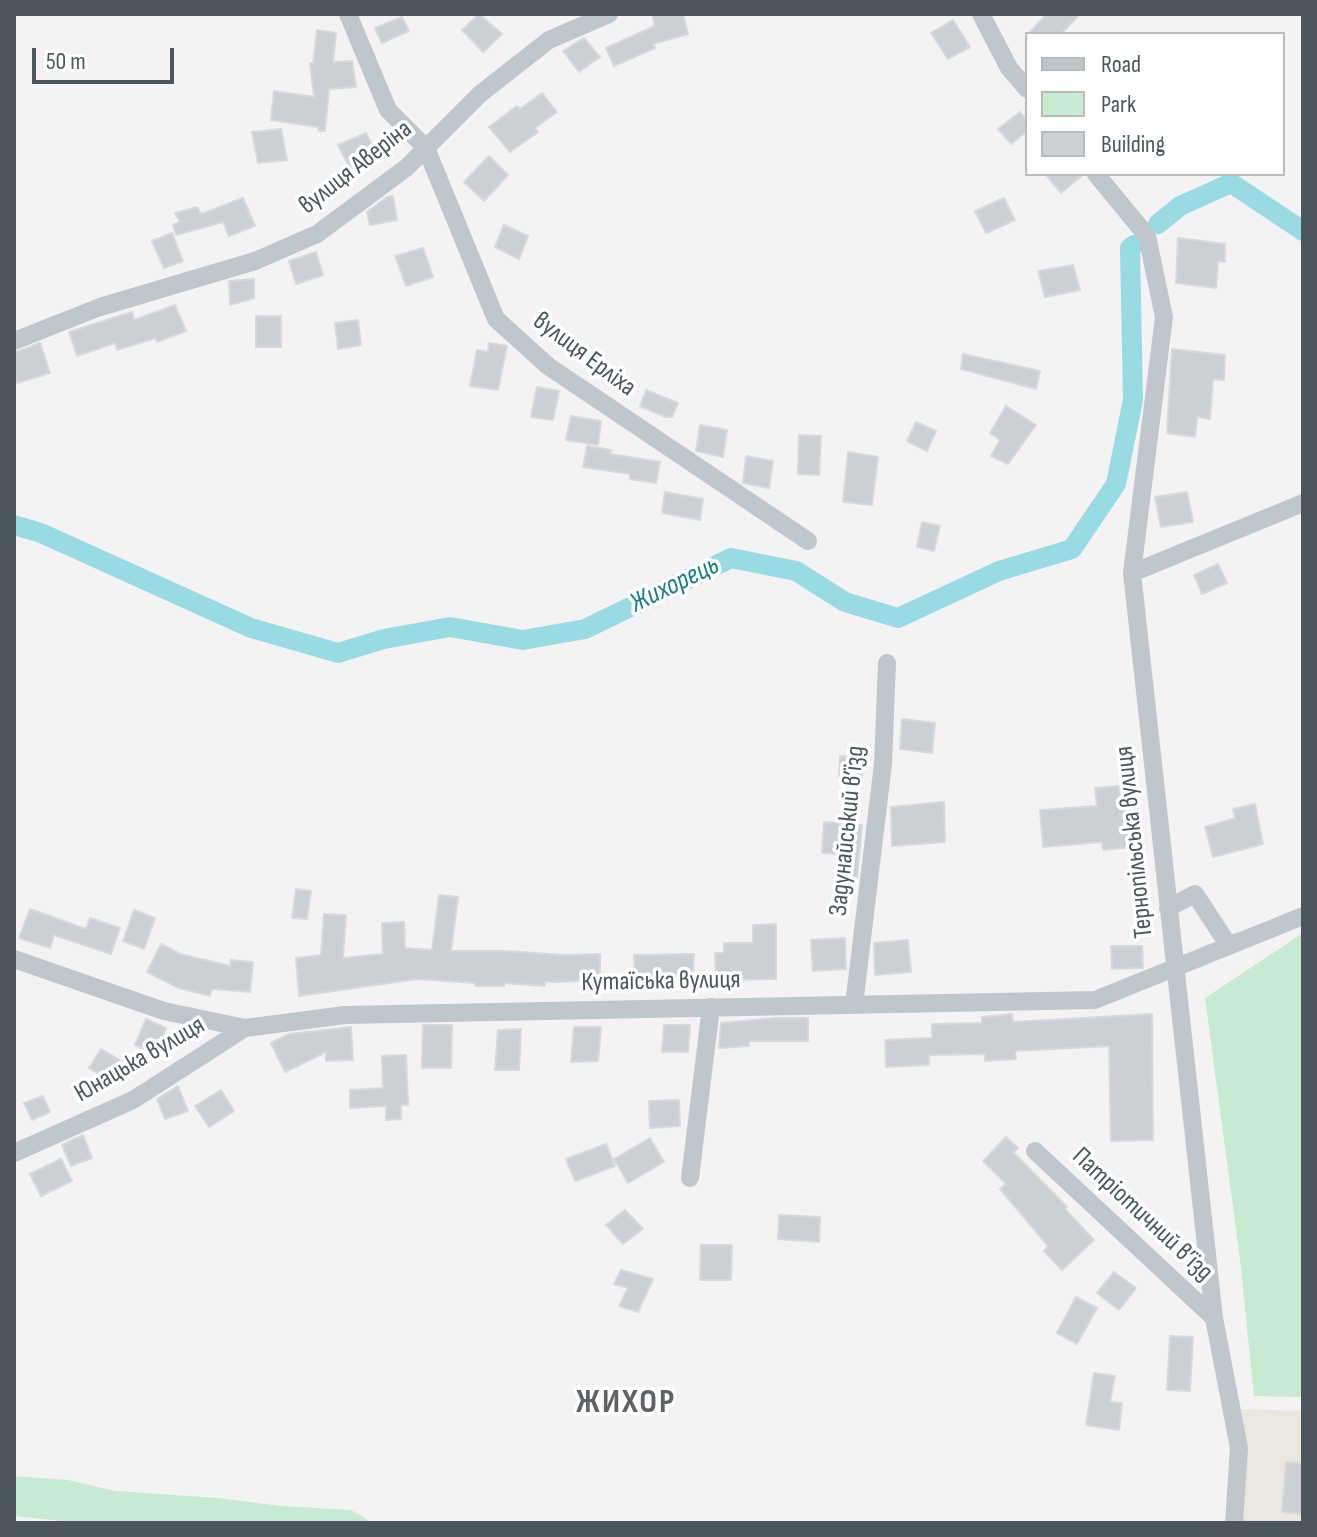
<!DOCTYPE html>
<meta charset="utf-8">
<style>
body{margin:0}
#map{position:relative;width:1317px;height:1537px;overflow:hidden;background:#f4f2f2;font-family:"Sofia Sans Condensed",sans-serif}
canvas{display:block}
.frame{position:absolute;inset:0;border:16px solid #4c575d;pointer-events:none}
.legend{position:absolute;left:1025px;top:32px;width:260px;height:144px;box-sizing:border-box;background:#fff;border:2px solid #b7bcbe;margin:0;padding:10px 14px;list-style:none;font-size:24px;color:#4c575d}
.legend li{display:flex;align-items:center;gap:16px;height:40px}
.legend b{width:40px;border:2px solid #b7bcbe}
.scale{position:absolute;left:32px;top:48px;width:142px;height:36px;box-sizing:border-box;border:4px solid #4c575d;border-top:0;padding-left:10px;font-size:24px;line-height:28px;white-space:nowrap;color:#4c575d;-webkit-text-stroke:6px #fff;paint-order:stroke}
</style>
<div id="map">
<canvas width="1317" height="1537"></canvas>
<div class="frame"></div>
<ul class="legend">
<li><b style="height:10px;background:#c0c7cc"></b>Road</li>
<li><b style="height:22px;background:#c7ebd1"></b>Park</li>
<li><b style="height:22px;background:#cccfd3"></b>Building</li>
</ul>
<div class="scale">50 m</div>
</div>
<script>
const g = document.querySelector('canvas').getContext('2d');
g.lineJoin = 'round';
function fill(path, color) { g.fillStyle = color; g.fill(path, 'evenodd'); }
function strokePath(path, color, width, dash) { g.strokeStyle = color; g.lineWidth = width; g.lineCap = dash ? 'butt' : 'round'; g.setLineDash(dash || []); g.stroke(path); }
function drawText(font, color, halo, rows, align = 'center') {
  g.font = font + ' "Sofia Sans Condensed",sans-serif'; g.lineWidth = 7; g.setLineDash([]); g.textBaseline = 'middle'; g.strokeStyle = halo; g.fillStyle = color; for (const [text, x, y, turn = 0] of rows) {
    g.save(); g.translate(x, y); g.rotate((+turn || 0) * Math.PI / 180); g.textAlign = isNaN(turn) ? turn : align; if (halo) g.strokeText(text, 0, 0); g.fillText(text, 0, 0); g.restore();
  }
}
const commercial = new Path2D(`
 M1240,1409L1303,1411V1523H1241Z`);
const green = new Path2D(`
 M1303,933V1397L1254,1396L1240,1259L1205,998Z
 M14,1476L68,1480L115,1491L218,1498L281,1506L351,1510L373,1523H79L14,1516Z`);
const canal = new Path2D(`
 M1158,224L1180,206L1231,183L1303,231
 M14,525L41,533L251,628L338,653L384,639L450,627L523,640L585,629L731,558L796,571L845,602L898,618L999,571L1072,549L1116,484L1133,400L1130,248L1134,245`);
const building = new Path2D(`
 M479,14L502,34L483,52L462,30Z
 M652,14H683L688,34L653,44L655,48L614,66L606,48L655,26Z
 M1047,14H1080L1061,34H1028Z
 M402,17L409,31L382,43L375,28Z
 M953,20L970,47L948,59L931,33Z
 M317,30L336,33L333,62L352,61L356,87L329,89L325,131H319L318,127L271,120L274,91L314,97L310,63H313Z
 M584,38L600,57L579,72L563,51Z
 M542,93L557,112L535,128L538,132L510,152L489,127L517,106L520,109Z
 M1020,112L1027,121V131L1011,144L998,129Z
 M281,129L287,160L258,163L252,132Z
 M366,133L378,157L350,169L338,145Z
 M489,156L508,175L484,201L464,182Z
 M1045,174H1084L1061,193Z
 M393,196L397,220L370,225L367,212L387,197Z
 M243,198L255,226L229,236L223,222L176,235L173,225L180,222L175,213L197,207L201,214Z
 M1004,198L1015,220L986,233L975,211Z
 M504,225L528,236L519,259L495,247Z
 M172,233L183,261L164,268L152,241Z
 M1178,238L1225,244V262L1218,261L1216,288L1176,283Z
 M423,248L433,277L406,286L395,256Z
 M316,252L323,275L296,284L289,261Z
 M1073,265L1080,290L1045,297L1038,271Z
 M254,279V298L230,305L229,281Z
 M175,305L186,331L157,342L156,338L117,350L115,343L77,356L69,332L132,312L134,320Z
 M256,316H281V347H256Z
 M358,320L361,345L338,349L335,323Z
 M40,343L50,373L17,383L14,373V353Z
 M489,343L507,346L498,390L470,386L477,350L488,352Z
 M1172,349L1225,355L1224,380L1213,379L1210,419L1197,417L1195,437L1167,433Z
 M963,354L1040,371L1036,389L961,369Z
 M537,387L559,391L553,420L531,417Z
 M646,390L678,403L672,417H666L640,406Z
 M1006,406L1036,425L1008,464L991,456L1000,440L990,433Z
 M571,416L601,421L598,445L566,440Z
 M916,422L936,431L927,451L907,441Z
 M700,425L727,430L723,457L696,451Z
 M799,435L821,436L819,475L798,474Z
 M587,446L611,450L610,454L660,462L656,483L630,479V474L583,467Z
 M848,452L878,457L872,505L843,502Z
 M746,456L773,461L769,488L743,483Z
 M665,492L703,499L700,520L662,513Z
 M1187,492L1193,522L1161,527L1155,497Z
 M922,522L940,526L934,551L917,547Z
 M1218,564L1227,583L1202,594L1194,575Z
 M902,719L935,723L932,753L900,749Z
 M840,756L864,758L862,778L839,776Z
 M1119,786L1120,795L1136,794L1143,846L1103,850L1102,842L1043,847L1040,810L1097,806L1095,788Z
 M944,802L945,842L892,846L891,807Z
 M1255,804L1263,844L1213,857L1205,827L1235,818L1233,809Z
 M824,822L862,825L857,879L836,881L839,854L822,853Z
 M296,889L311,891L307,919L292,918Z
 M439,895L458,897L451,951H505L564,955L600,954V981L545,982V986L504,983V986H475V983L417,979L299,996L296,958L321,955L324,914L346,915L343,958L383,954L382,923L404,922L405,948L432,950Z
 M30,909L86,929L90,918L120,928L111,954L54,935L50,948L19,938Z
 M134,910L155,918L144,949L123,941Z
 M776,924V979L724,980V976H716L715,953H724V943H753V925Z
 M845,938L846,969L813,971L811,940Z
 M908,940L911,972L875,975L874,943Z
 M161,944L180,954L230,966L231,960L253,962L250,992L212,989L210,996L179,988L147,972Z
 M1111,946H1142L1143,968L1112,969Z
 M694,954L693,976L635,977L634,955Z
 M1012,1014L1013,1022L1152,1014L1153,1140L1111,1141L1109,1046L1015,1051L1016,1059L985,1061V1054L929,1055V1065L886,1067L885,1040L932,1038V1024L982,1023V1017Z
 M775,1018H808V1041H749V1046L719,1048L721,1023Z
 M146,1019L166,1028L156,1054L135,1045Z
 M423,1025H452L451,1068H422Z
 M664,1025H690L688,1052H662Z
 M351,1027L353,1060L326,1061V1052L285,1072L271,1043L289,1034Z
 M574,1027H601L598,1061L571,1062Z
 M521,1029L519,1070H495L498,1030Z
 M101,1049L128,1065L116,1084L89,1068Z
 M406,1055L408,1105H401V1119L386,1120V1106L350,1108V1090L383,1088L382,1056Z
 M178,1086L188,1111L165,1119L157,1099Z
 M221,1090L234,1111L209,1127L195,1106Z
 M43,1096L50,1112L32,1120L24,1103Z
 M679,1100L680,1126L650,1128L649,1101Z
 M83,1135L92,1158L71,1166L62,1145Z
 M1006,1137L1018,1148L1013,1152L1067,1207L1065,1209L1094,1240L1062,1270L1044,1251L1048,1246L1000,1189L1006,1184L983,1161Z
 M650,1138L664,1162L628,1183L614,1159Z
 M606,1144L615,1166L575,1181L566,1159Z
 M61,1159L72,1181L41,1196L30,1174Z
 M625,1210L643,1229L623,1244L606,1225Z
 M779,1215L820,1217L819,1242L778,1239Z
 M701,1245H732L731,1280H700Z
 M621,1270L653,1279L638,1312L619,1306L628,1288L614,1284Z
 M1114,1272L1136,1288L1119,1310L1097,1293Z
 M1076,1297L1097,1308L1077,1344L1057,1333Z
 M1170,1336L1193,1337L1190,1391L1167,1390Z
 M1094,1373L1115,1376L1110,1402L1122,1403L1119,1430L1086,1425Z
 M1286,1462L1303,1463V1514L1282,1512Z`);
const minor = new Path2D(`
 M348,14L388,110L426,148L496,319L548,366L808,541
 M981,14L1009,68L1027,89
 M1096,174L1147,236L1164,317L1132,573L1214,1318L1239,1448L1234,1523
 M14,341L100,307L255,261L317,234L406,168L480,94L549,40L609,14
 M1132,573L1303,503
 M1168,908L1195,894L1229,946L1237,942
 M14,959L164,1011L245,1028L345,1015L1095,1000L1303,916
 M854,1005L883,764L887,663
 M1035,1151L1214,1318
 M14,1153L133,1100L245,1028
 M690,1178L711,1007`);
const streetNames = [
 ["вулиця Аверіна",356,168,-38],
 ["вулиця Ерліха",584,355,37],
 ["Задунайський в’їзд",848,831,-84],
 ["Тернопільська вулиця",1135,842,-96],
 ["Кутаїська вулиця",661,982,-1],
 ["Юнацька вулиця",140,1060,-30],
 ["Патріотичний в’їзд",1142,1215,43]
];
const waterNames = [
 ["Жихорець",675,585,-26]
];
const districtNames = [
 ["ЖИХОР",626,1403]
];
fill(commercial, '#eae6e0');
fill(green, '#c7ebd1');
strokePath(canal, '#99dbe3', 20);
fill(building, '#cccfd3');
strokePath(building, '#d7d9dc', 2);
strokePath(minor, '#c0c7cc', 18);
drawText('26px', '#4c575d', '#fff', streetNames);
drawText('italic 28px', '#1c7d89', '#fff', waterNames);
g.letterSpacing = '2px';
drawText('bold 34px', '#5f6366', '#fff', districtNames);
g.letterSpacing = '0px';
</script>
